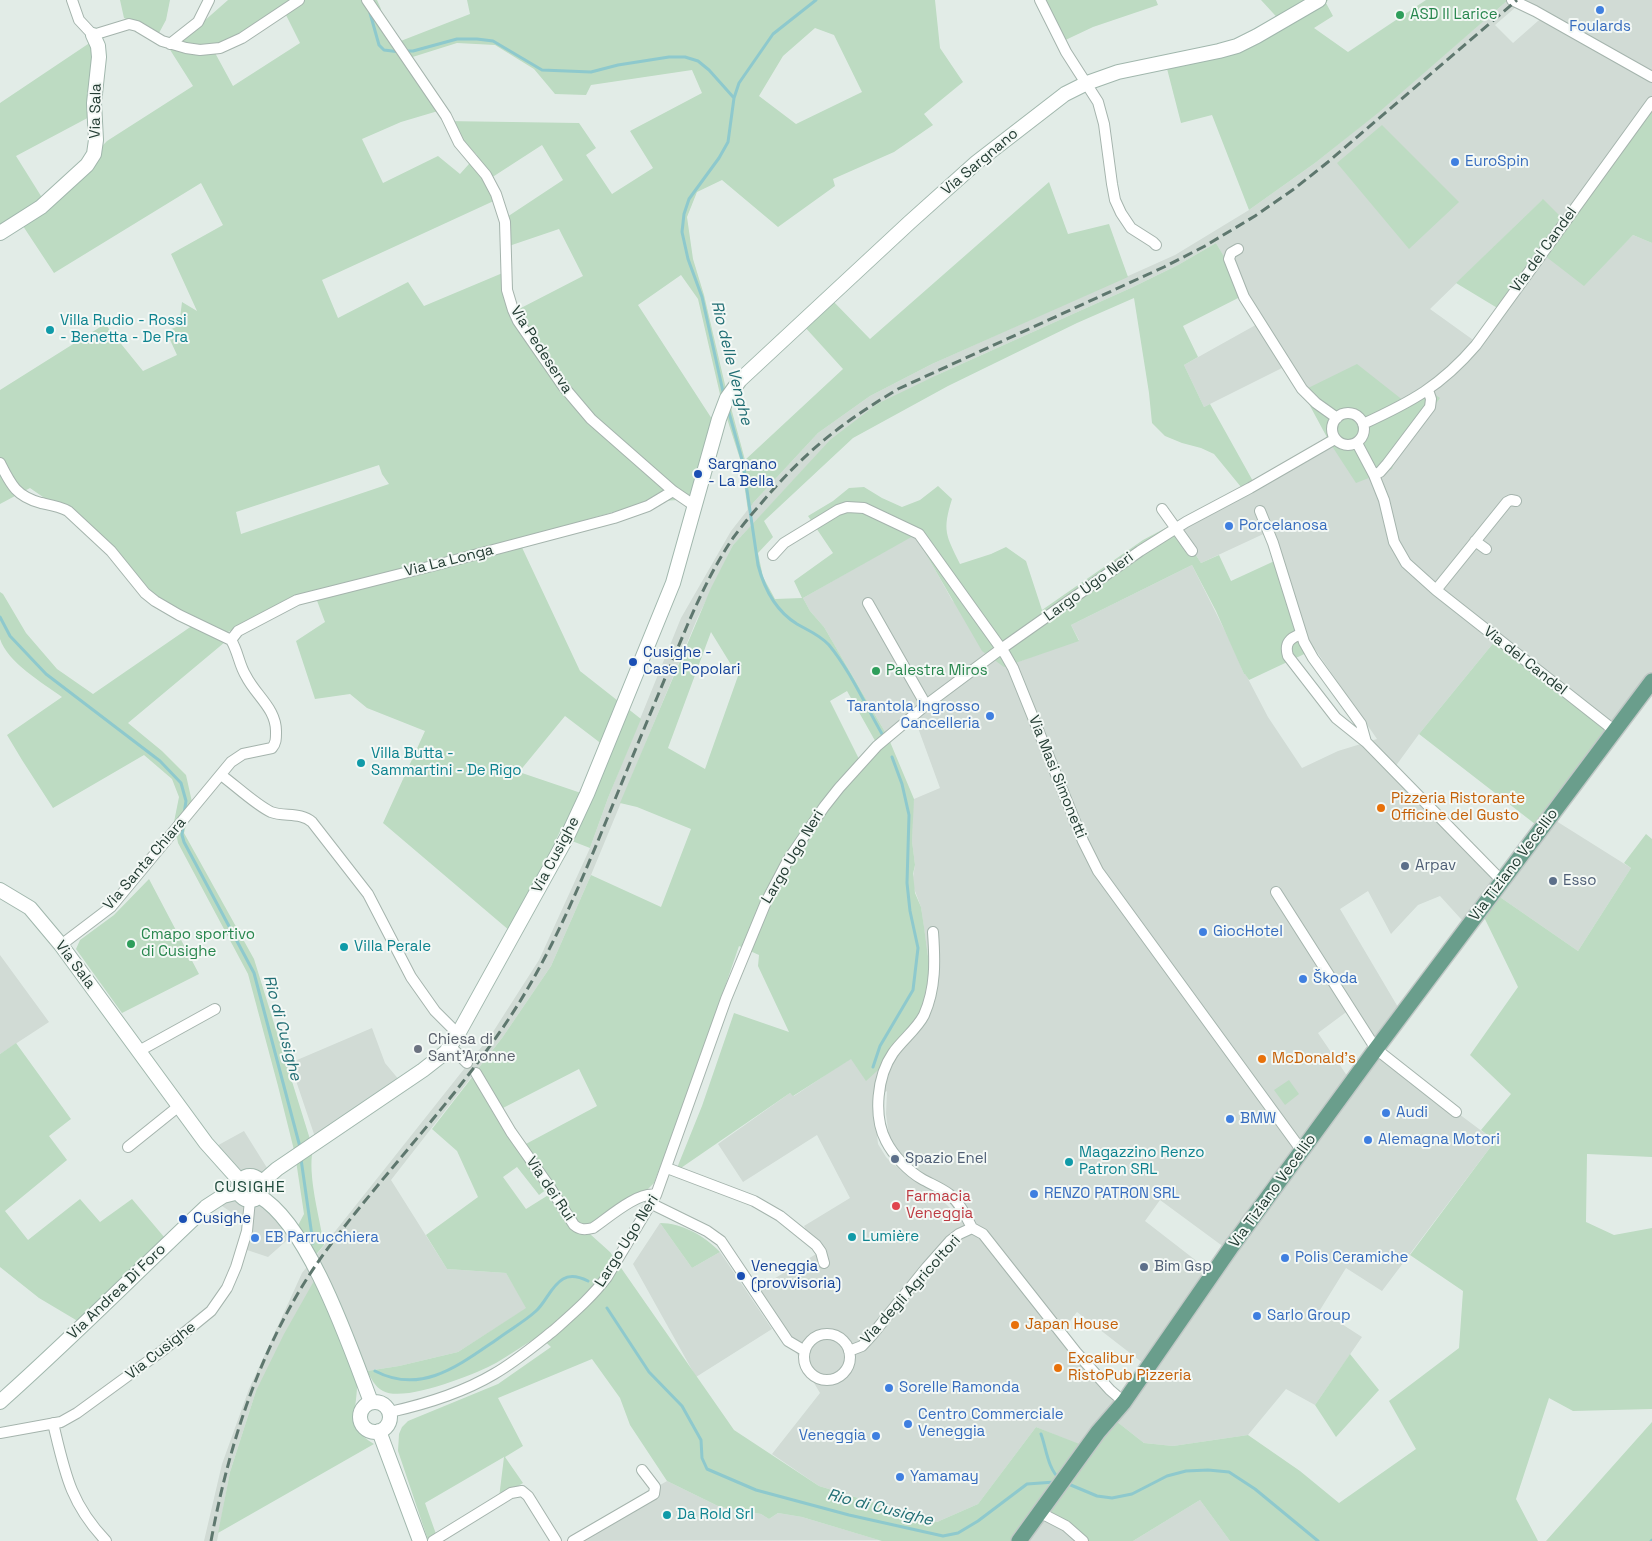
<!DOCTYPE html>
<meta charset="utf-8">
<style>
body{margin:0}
canvas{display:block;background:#e2ece7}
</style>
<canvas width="1652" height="1541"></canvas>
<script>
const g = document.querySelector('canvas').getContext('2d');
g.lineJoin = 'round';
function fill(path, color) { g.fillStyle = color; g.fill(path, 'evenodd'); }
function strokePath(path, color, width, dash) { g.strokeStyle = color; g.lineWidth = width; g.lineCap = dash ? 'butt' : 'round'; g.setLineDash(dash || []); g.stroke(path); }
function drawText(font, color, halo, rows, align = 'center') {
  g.font = font + ' "Space Grotesk",sans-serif'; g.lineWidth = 4; g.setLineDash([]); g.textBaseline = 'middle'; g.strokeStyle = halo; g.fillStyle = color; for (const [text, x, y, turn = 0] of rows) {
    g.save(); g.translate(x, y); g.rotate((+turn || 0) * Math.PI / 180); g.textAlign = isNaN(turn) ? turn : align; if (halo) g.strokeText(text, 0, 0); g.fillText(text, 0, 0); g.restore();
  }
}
const built = new Path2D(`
 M1508,0H1652V98L1562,218L1542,200L1430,309L1476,342L1540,252L1612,256L1633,235L1652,243V690L1618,735L1495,641L1419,734L1395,767L1505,884L1553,819L1631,868L1578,951L1497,895L1471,930L1440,896L1418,905L1391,934L1368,891L1340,909L1405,1019L1379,1054L1495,1141L1382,1291L1346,1268L1320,1310L1362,1337L1315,1405L1286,1389L1248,1435L1173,1446L1144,1443L1111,1417L1087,1448L1036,1427L978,1504L937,1522L819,1486L772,1454L820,1393L758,1288L818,1253L804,1226L850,1198L817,1135L743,1182L718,1144L790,1093L794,1096L851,1058L866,1080L930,971L921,907L912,883L915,865L912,841L913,805L914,799L940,788L914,717L888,737L824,627L810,611L803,598L915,534L952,600L1012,664L1079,640L1071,625L1192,565L1231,643L1244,674L1245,673L1268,717L1302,768L1338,751L1377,739L1308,639L1291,593L1272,530L1201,563L1175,523L1241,487L1254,483L1409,405L1302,391L1286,366L1204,407L1184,365L1261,322L1216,243L1178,265L1133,287L937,375L830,441L733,545L697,619L591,875L551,966L502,1038L391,1180L447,1269L506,1273L527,1308L458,1352L399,1366L367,1371L349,1331L256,1391L230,1472L217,1541H204L222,1464L249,1389L302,1273L491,1035L539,960L590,848L608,798L681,618L731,531L753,503L818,433L870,396L932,364L1175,255L1249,210L1315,163L1377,113ZM1524,0L1547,13L1513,43L1495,25ZM1349,1010L1379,1054L1354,1086L1318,1033ZM887,1091L886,1114L889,1137L915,1171L932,1182L967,1224L928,1187L893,1164L886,1157L878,1144L873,1099ZM1160,1200L1232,1253L1216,1276L1145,1221ZM1077,1312L1148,1367L1123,1402L1061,1333Z
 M0,955L49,1022L0,1054Z
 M372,1028L385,1063L400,1081L315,1137L290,1063Z
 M244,1131L269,1171L249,1189L278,1213L293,1235L268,1257L238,1247L246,1222L219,1204L248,1188L213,1148Z
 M660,1223L692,1268L720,1252L772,1329L696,1377L633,1264Z
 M667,1481L720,1507L761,1514L769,1519L778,1513L802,1517L879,1540L569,1541L568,1539Z
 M1200,1500L1230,1541H1133Z
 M1037,1515L1059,1524L1077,1541H1018Z`);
const green = new Path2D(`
 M120,0H170L166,20L159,33L124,18Z
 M228,0H298L300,3L304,0H377L381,9L382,29L393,44L470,14L467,0H935L940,48L963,82L924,114L933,125L894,152L833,179L835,186L778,227L722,180L697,192L687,217L693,259L704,295L726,389L745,460L843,369L803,325L831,299L870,339L1049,182L1068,234L1109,224L1128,277L932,364L870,396L818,433L753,503L748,511L741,462L722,403L698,299L681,275L638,305L712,419L692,499L649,502L518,539L580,671L641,719L608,798L590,848L572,841L593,798L611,751L565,716L519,772L581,793L566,827H562L556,840L558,843L510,931L383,823L425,731L367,708L350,694L315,699L296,641L325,622L313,590L228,632L225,642L128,723L162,751L186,775L192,802L184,833L254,959L313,1149C307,1174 320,1219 324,1245L308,1264L293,1235L304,1214L295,1154L278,1086L248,974L178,843L174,822L179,797L172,779L144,755L53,808L22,760L7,735L62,697C43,683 8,663 0,639C0,630 0,603 0,592L3,594L26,633L57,669L93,694L199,621L155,596L112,545L30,488L0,504V390L105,324L143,371L177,355L166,331L179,326L182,302L197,311L171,254L223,225L201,183L54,273L23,226L0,240V103L91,42L95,114L16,156L46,204L107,141L193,86L167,45L203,22ZM285,13L300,43L233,86L214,51ZM815,28L834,35L862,92L796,124L759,96L783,56ZM457,43L495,45L534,69L555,94L586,95L591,85L692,70L702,93L630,131L653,168L612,194L586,155L596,148L579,123L444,121L477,155L460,174L438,156L383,183L362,139L401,122L438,111L403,60ZM542,145L563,180L507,217L506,247L559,229L583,276L519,309L505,272L424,306L408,282L338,318L322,280L498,199L491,178ZM379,465L382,474L389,484L241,534L236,512Z
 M1038,0H1156L1158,5L1093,27L1057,44Z
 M1261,0H1328L1326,3L1333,16L1314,28L1348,52L1426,0H1508L1378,113L1315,163L1249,210L1212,115L1181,123L1164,57L1215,47L1284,25Z
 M1652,98V243L1633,235L1584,286L1540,252L1499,309L1456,283L1543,199L1562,218Z
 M1382,125L1459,202L1409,249L1337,163Z
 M1216,243L1246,294L1183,326L1198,357L1184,365L1204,407L1210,404L1254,483L1241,487L1214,454L1201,448L1182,443L1165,436L1152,423L1149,393L1134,298L1077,323L948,386L853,438L764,521L773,537L758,553L763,577L775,599L802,598L794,581L833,553L808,516L833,501L849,488L864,487L882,498L902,507L920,500L938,486L952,499C942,531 946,535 960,564L991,554L1006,547L1026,561L1042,610L1143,540L1175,523L1201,563L1219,555L1231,581L1281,558C1290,588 1297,623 1315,649L1249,680L1245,674H1244L1216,611L1192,565L1071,625L1079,641L1004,667L982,651L915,535L803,598L810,611L824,627L888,737L914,799L912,841L915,865L913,874L915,893L921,907L924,927L930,971L920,1015L887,1062L866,1081L851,1059L793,1096L790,1093L678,1170L677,1168L702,1106L734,1013L789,1032L758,966L759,955L739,946L696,1071L654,1183L646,1191L592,1226L580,1224L524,1145L597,1106L579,1069L501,1109L477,1070L502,1038L551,966L591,875L661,907L691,829L637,807L620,803L711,588L733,545L830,440L877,404L937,375L1133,287L1178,265ZM711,632L738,676L705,769L668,748ZM847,691L878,746L861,763L830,701Z
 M1357,364L1409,405L1431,392L1440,398L1395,459L1392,469L1356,483L1330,443L1302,391Z
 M1495,641L1618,735L1544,831L1419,734Z
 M1646,834L1652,839V1157L1587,1154L1586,1222L1614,1235L1652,1228V1409L1573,1411L1549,1398L1516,1499L1538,1541H1230L1200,1500L1133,1541H1077L1068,1531L1037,1515L1018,1541H882L802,1517L778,1513L769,1519L761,1514L720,1507L667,1481L630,1425L620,1398L592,1359L498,1398L523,1446L505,1457L523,1483L499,1498L504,1457L425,1503L436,1534L428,1540L398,1451L399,1434L402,1427L408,1421L498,1384L551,1347L539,1336C524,1345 511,1354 496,1363C476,1374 404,1403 383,1391C375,1387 371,1378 367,1371L399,1366L458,1352L526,1308L506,1273L447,1269L426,1235L478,1197L457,1151L432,1129L473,1076L547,1189L539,1195L517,1167L503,1177L526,1209L550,1194L579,1231L590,1234L610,1252L734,1430L819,1486L937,1522L978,1504L1036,1427L1087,1447L1111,1417L1144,1443L1173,1446L1248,1435L1300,1471L1339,1503L1416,1449L1389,1401L1459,1348L1463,1291L1410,1255L1495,1141L1481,1130L1511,1094L1470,1055L1518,987L1483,915L1497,895L1578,951L1631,868L1624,863Z
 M149,879L199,974L122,1013L76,949L80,940L114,915Z
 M16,1043L71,1119L49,1136L67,1160L5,1211L28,1240L80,1199L100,1222L132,1199L170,1244L81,1323L39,1298L0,1267V1054Z
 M1289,1080L1299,1094L1285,1105L1274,1090Z
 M660,1223C682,1223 705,1236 720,1252L692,1268Z
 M319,1272L357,1385C357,1412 345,1427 374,1444L218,1533L230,1472L256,1391L284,1334Z
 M1350,1354L1379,1390L1336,1437L1315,1405Z
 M1652,1422V1541H1546Z`);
const stream = new Path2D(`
 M370,13L379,45L384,50L400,52
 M406,51H413L457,39H477L493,41L542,70L591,72L618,65L669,57H685L698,61L709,70L734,98
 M724,396L702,297L688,259L682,232L684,214L689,199L719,158L728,142L734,98L739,83L773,34L816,0
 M728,409L743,463L758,565C764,588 776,611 797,624C809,631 820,635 829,645C849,669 866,706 882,734
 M0,617L10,636L46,674L160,761L181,783L186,801L184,814
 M183,825L182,835L184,842L254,973L300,1147
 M873,1067L880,1046L913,990L918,948L910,911L907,883L909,815L902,784L892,757
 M301,1159L313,1243
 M607,1308L649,1372L682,1406L701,1440L702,1458L707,1469L756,1490L849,1515L943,1536L958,1533L978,1521L1027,1484L1055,1482
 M375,1371C421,1395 458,1366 496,1340C509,1330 524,1322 536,1311C546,1302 551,1286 563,1279C571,1274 580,1277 588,1281
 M1041,1434C1046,1447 1048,1470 1060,1479
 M1066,1483L1097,1496L1112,1498L1132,1494L1167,1476L1186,1471L1208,1470L1229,1472L1255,1489L1318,1541
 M1651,1541L1652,1540`);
const street = new Path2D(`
 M72,0L79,20L93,35L129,24L137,26L162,41L186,48L200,50L220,48L242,38L299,0
 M367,0L446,116L459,143L486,175L496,194L505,222L507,290L513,310L518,321L563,386L591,419L673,491L692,504L696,505
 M1040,0L1066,52L1098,102L1104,124L1112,184L1115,200L1121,213L1131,228L1153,242L1156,245
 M1512,0L1535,11L1652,77
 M170,44L198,22L209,0
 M1238,249L1231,253L1229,259L1244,297L1302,389L1316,403L1337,418
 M1332 429a16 16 0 1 1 32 0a16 16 0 1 1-32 0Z
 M1363,424C1411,402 1441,386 1476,345L1652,102
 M1357,443L1374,475L1384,500L1394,542L1406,563L1436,590L1615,731
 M0,463C11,485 16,496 41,503C51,505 59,506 68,511L111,551L145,593L155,601L179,615L231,640C238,651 239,665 246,676C256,696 277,709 276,733C276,739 276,743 272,748L243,754L231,762L111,907L61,945
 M1374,475L1380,472L1387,464L1430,407L1431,399L1428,390
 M1162,509L1192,551
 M1260,511L1273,543L1304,642L1313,658L1361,724L1366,742
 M1475,541L1486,549
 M773,555L784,543L838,510L847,507L864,508L919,534L1005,654L1013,668L1083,841L1098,871L1302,1151
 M1436,590L1507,502L1511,500L1516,501
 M868,603L926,705
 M1301,634C1290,638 1284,643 1288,656L1336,718L1366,742L1502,881
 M231,640L238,631L297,600L440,564L614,518L648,506L673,491
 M221,775C235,785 256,805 271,812C284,817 301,812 312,822L368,894L411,977L435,1011L458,1034
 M1276,892L1376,1049L1456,1112
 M933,932C935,960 936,988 924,1015C917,1029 902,1040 893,1053C877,1076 873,1116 886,1141C893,1155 908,1171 922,1179C931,1184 941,1188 949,1194C960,1203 966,1216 972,1228
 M450,1046L467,1063
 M139,1051L215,1009
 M476,1073L511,1132L549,1186L574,1225C580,1230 585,1230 593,1228C608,1218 638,1191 656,1195
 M128,1147L179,1106
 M667,1168L754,1201L780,1216L816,1245L821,1252L824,1263
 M652,1204L707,1231L721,1241L788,1341L805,1351
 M804 1357a23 23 0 1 1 46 0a23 23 0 1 1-46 0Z
 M849,1351L862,1346L872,1335L927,1267L950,1241L959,1234L972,1228L983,1234L1076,1352L1110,1390L1124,1402
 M390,1412C426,1404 462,1393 494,1374C515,1362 534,1346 553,1331C572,1314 591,1298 607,1277L656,1195L726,999L766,902L788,860L824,807L839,788L877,746L926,705L1001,649L1140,551L1186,522L1250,488L1335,439
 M53,1423C65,1473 70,1503 106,1541
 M0,1433L61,1422L77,1413L162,1351L211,1311L227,1288L236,1267L247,1231L250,1200
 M1039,1512L1066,1526L1083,1541
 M433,1541L511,1493L522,1491L528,1496L556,1541
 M573,1541L654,1494L655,1487L642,1470`);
const secondary = new Path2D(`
 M0,233L41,207L87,165L94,154L96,140L94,103L99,57L98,46L93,35
 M0,890L30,908L61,945L206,1143L240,1181
 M238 1188a12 12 0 1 1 24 0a12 12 0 1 1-24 0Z
 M261,1183L277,1169L423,1070L446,1052L458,1034L567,837L587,794L673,583L719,419L727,398L740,380L910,222L977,162L1065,94L1087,83L1118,72L1219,51L1237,46L1257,36L1319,0
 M259,1196C309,1225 350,1347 371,1402
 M360 1417a15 15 0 1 1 30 0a15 15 0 1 1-30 0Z
 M0,1402C71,1339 137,1272 206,1207L223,1196L239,1192
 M379,1431L420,1541`);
const primary = new Path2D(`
 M1019,1541L1098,1432L1124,1402L1232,1246L1376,1049L1652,681`);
const rail = new Path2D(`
 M211,1541C228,1449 257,1357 308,1277C328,1246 351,1218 374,1190C424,1129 477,1070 519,1003C555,945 581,882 607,819C633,755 660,690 687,626C700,596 714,566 733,538C741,527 750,516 759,506C802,454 841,423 898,389L1164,267L1205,246L1255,216L1294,189L1328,162L1517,0`);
const markers = [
 [1600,10,5,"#3f7fe0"],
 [1400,15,5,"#2e9e5b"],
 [1455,162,5,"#3f7fe0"],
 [50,330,5,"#0f9aa8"],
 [698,474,5,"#1a4fb4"],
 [1229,526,5,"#3f7fe0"],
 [633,662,5,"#1a4fb4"],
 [876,671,5,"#2e9e5b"],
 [990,716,5,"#3f7fe0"],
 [361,763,5,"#0f9aa8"],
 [1381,808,5,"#e8710a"],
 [1405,866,5,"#5c6f8a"],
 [1553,881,5,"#5c6f8a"],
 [1203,932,5,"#3f7fe0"],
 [131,944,5,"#2e9e5b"],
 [344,947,5,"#0f9aa8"],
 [1303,979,5,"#3f7fe0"],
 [418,1049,5,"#6b7280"],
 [1262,1059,5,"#e8710a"],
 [1386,1113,5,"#3f7fe0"],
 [1230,1119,5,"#3f7fe0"],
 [1368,1140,5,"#3f7fe0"],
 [895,1159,5,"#5c6f8a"],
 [1069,1162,5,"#0f9aa8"],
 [1034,1194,5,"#3f7fe0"],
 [896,1206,5,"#e0444e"],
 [183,1219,5,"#1a4fb4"],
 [852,1237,5,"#0f9aa8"],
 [255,1238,5,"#3f7fe0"],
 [1285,1258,5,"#3f7fe0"],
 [1144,1267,5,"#5c6f8a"],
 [741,1276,5,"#1a4fb4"],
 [1257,1316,5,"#3f7fe0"],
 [1015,1325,5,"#e8710a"],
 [1058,1368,5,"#e8710a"],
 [889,1388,5,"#3f7fe0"],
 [908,1424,5,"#3f7fe0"],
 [876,1436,5,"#3f7fe0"],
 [900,1477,5,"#3f7fe0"],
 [667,1515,5,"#0f9aa8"]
];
const leisureNames = [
 ["ASD Il Larice",1410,15],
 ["Palestra Miros",886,671],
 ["Cmapo sportivo",141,935],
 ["di Cusighe",141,952]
];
const shopNames = [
 ["Foulards",1600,27,"center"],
 ["EuroSpin",1465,162],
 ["Porcelanosa",1239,526],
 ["Tarantola Ingrosso",980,707,"right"],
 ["Cancelleria",980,724,"right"],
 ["GiocHotel",1213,932],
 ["Škoda",1313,979],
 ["Audi",1396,1113],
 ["BMW",1240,1119],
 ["Alemagna Motori",1378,1140],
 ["RENZO PATRON SRL",1044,1194],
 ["EB Parrucchiera",265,1238],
 ["Polis Ceramiche",1295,1258],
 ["Sarlo Group",1267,1316],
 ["Sorelle Ramonda",899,1388],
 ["Centro Commerciale",918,1415],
 ["Veneggia",918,1432],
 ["Veneggia",866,1436,"right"],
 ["Yamamay",910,1477]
];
const streetNames = [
 ["Via Sala",96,111,-89],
 ["Via Sargnano",980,162,-40],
 ["Via del Candel",1544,250,-54],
 ["Via Pedeserva",541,350,57],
 ["Via La Longa",449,561,-14],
 ["Largo Ugo Neri",1089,587,-36],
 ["Via del Candel",1525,661,38],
 ["Via Masi Simonetti",1057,777,68],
 ["Via Cusighe",556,855,-62],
 ["Largo Ugo Neri",793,857,-59],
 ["Via Santa Chiara",145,864,-49],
 ["Via Tiziano Vecellio",1514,865,-53],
 ["Via Sala",75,965,53],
 ["Via dei Rui",550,1189,56],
 ["Via Tiziano Vecellio",1273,1191,-54],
 ["Largo Ugo Neri",627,1241,-58],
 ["Via degli Agricoltori",911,1290,-48],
 ["Via Andrea Di Foro",117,1292,-44],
 ["Via Cusighe",161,1351,-38]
];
const cultureNames = [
 ["Villa Rudio - Rossi",60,321],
 ["- Benetta - De Pra",60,338],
 ["Villa Butta -",371,754],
 ["Sammartini - De Rigo",371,771],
 ["Villa Perale",354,947],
 ["Magazzino Renzo",1079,1153],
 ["Patron SRL",1079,1170],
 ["Lumière",862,1237],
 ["Da Rold Srl",677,1515]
];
const transitNames = [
 ["Sargnano",708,465],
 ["- La Bella",708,482],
 ["Cusighe -",643,653],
 ["Case Popolari",643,670],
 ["Cusighe",193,1219],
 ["Veneggia",751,1267],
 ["(provvisoria)",751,1284]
];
const foodNames = [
 ["Pizzeria Ristorante",1391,799],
 ["Officine del Gusto",1391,816],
 ["McDonald's",1272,1059],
 ["Japan House",1025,1325],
 ["Excalibur",1068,1359],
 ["RistoPub Pizzeria",1068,1376]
];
const serviceNames = [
 ["Arpav",1415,866],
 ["Esso",1563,881],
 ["Spazio Enel",905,1159],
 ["Bim Gsp",1154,1267]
];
const worshipNames = [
 ["Chiesa di",428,1040],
 ["Sant'Aronne",428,1057]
];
const healthNames = [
 ["Farmacia",906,1197],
 ["Veneggia",906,1214]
];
const waterNames = [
 ["Rio delle Venghe",731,363,76],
 ["Rio di Cusighe",282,1028,75],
 ["Rio di Cusighe",880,1508,14]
];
const neighbourhoodNames = [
 ["CUSIGHE",250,1188]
];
fill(built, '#d1dbd5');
fill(green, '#bddbc2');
strokePath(stream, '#8ec9cd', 3);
strokePath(street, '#a5b4ad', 12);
strokePath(secondary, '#a1b7ad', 16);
strokePath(primary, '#c1c8c6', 18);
strokePath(street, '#fff', 10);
strokePath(secondary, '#fff', 14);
strokePath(primary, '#6a9e8c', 15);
strokePath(rail, '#5e776e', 3, [10, 5]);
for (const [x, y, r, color] of markers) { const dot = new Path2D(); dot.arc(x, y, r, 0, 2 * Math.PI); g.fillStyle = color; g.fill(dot); strokePath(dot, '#f3f8f5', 2); }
drawText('15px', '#27864d', '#f3f8f5', leisureNames, 'left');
drawText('15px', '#366cbe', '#f3f8f5', shopNames, 'left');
drawText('15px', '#233c33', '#f3f8f5', streetNames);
drawText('15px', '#0d838f', '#f3f8f5', cultureNames, 'left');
drawText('15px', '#164399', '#f3f8f5', transitNames, 'left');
drawText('15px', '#c56008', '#f3f8f5', foodNames, 'left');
drawText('15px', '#4e5e75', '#f3f8f5', serviceNames, 'left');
drawText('15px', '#5b616d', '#f3f8f5', worshipNames, 'left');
drawText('15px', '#be3a42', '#f3f8f5', healthNames, 'left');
drawText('italic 16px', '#216e74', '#f3f8f5', waterNames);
g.letterSpacing = '1px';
drawText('16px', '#214c3e', '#f3f8f5', neighbourhoodNames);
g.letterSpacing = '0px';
</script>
